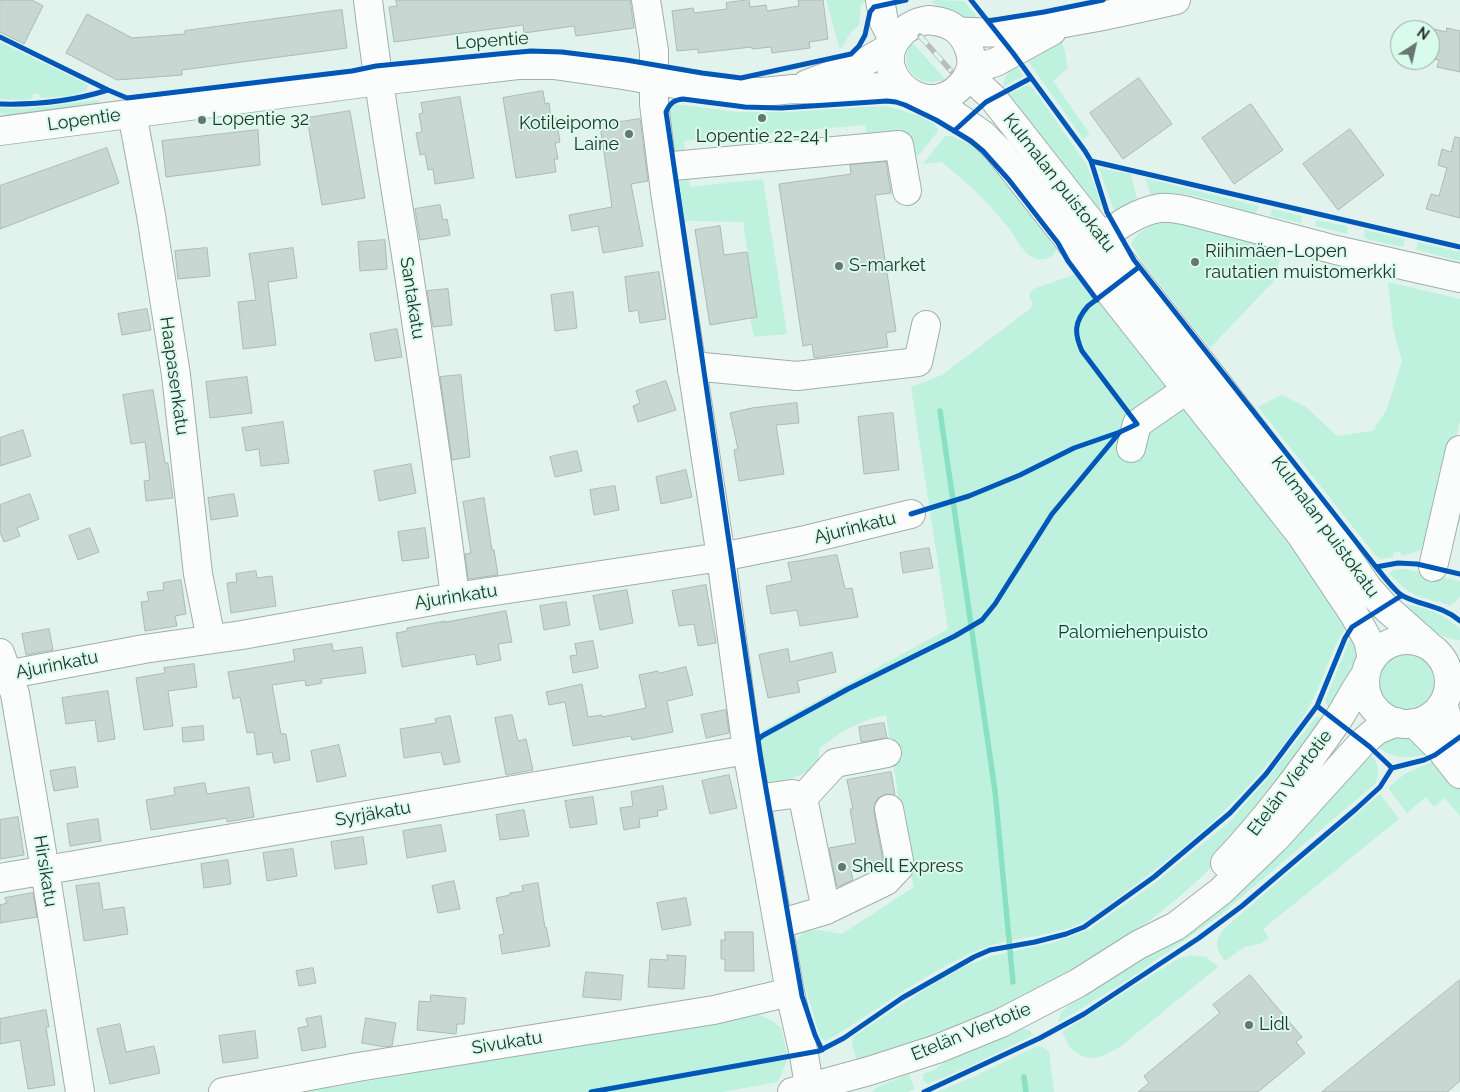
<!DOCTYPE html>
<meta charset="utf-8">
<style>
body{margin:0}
#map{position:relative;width:1460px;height:1092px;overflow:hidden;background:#e1f3ec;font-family:Raleway,sans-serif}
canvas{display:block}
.north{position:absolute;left:1390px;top:20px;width:50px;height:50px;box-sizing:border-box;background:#d9fbed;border:1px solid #91aba0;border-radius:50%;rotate:35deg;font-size:14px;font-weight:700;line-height:20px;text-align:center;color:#25322d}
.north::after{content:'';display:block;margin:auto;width:18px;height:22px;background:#677670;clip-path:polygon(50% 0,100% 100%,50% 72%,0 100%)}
</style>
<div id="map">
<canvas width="1460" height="1092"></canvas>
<div class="north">N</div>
</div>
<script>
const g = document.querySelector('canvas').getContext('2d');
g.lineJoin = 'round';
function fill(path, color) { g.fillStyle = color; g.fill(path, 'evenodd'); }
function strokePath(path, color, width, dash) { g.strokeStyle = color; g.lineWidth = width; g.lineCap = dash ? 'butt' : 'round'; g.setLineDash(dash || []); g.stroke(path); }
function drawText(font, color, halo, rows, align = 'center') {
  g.font = font + ' Raleway,sans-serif'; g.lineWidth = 4; g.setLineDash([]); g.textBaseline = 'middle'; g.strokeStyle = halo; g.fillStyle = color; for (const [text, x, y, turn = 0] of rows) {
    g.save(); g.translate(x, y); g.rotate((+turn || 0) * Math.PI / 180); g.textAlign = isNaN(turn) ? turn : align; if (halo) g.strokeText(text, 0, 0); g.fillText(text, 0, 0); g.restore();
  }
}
const green = new Path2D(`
 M826,0H868L861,4L859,25L851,32L840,50Z
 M937,0L964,1L983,24C965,22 945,12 931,1Z
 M1059,39L1064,48L1068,68L1053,81L1090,134L1083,139L1024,55Z
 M0,42L85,83L88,86L87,89C78,97 53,97 41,98L39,94H33L32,99L22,100L0,99Z
 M912,42L945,79C919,91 895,66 912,42Z
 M1014,62L1023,76L1003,87L1005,78Z
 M1027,85L1032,87L1087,165L1097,192L1101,205L1100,210L1069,181L1002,98Z
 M97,100L105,107L13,117L0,113V108L24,109Z
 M675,104L738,112H787L887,106L917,115L935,124L938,131L919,155L915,156L912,137L867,139L865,125L684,141L685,153H675L673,150L669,112Z
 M945,136H951L970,144L987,160L1056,248C1055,260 1037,263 1029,255C1020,248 1015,236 1008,227C988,203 966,180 941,162L923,164Z
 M1099,168L1131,174L1137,199L1114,211Z
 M688,173L690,187L763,179L787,334L754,337L750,318L757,317L743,222L685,221L678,176Z
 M1145,178L1259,206L1257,211L1254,214C1222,204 1185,188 1151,195Z
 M1272,209L1302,216L1301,223L1270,216Z
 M1316,220L1347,226V234L1315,226Z
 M1164,222H1180L1283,248L1273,282L1210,348L1143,263L1131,244C1139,230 1149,225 1164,222Z
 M1365,230L1405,239L1403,247L1366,239L1364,235Z
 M1417,242L1460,252V261L1417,250Z
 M1073,275H1083L1103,294L1350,622C1331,645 1326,677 1311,703C1298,728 1278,752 1260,773C1222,818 1174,856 1127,891C1112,902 1097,915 1081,923C1052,937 1019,936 989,946C980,949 970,953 961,958C914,981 871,1014 826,1041L820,1037L804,983L796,941C805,924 827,932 842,934L914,887L909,868L886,715C861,720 839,732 819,749V765C802,775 788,782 768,783L762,759V731L948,629L911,387L942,375L1030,309L1033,304L1029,296L1033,289Z
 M1388,282L1460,299V421L1432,541C1425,551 1413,553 1402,556L1400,551L1393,553V557L1381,559L1375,555L1258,407L1281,395L1305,406L1337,436L1373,431L1387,409L1402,361L1393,328Z
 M1406,569L1460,581V597L1455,602L1450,605C1420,597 1410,597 1389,573L1395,570Z
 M1404,604C1425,607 1445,614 1460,629V640C1436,638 1415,619 1396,607Z
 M1356,632C1361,663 1347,685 1334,711L1327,705L1325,701L1349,641Z
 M1379 680a30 30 0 1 1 60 0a30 30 0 1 1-60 0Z
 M1316,717H1321L1328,722C1309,747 1290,772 1271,797C1261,810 1252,824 1241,836C1138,953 1002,1015 857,1062L852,1043L853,1037L925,989L961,968L991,956L1055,942L1088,930L1121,907L1155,883L1229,822L1262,785Z
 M1394,737C1412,735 1416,741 1428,754C1409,760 1389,758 1374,744Z
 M1370,755C1380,763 1379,771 1376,783L1218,917L1126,981L1059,1022C1059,1014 1062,1011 1068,1006L1168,941Z
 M1439,759L1460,786V816L1445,798L1434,807L1426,797L1407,813L1390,791L1389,787L1406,773Z
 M1380,794L1399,819L1263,929L1269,938L1260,944L1244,947L1225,961C1215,948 1214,940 1226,927Z
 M1190,955L1206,957L1218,967L1121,1046L1103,1056L1093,1058L1081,1056L1070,1048L1062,1032L1179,958Z
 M757,1014L772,1021L781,1028L788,1058L778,1082L722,1092H304Z
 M1021,1028L1030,1031L1034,1035L966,1068L927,1084L923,1080V1074L936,1069L941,1064Z
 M1037,1046L1043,1047L1049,1051L1054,1092H937L975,1076Z
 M909,1074L915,1089L908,1092H872L877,1087Z`);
const stream = new Path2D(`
 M940,411L995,791L1013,982
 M1024,1077L1026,1092`);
const building = new Path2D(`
 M0,0H32L43,6L24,44L0,32Z
 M396,0H630L634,28L576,36L574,26L524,33L523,25L394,42L389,7L397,6Z
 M749,0L750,7L766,5L767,11L799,6L798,0H823L828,39L809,42L810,48L772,53L771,47L752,49V47L698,53V49L677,51L672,11L693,8L694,13L727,9L726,3Z
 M342,10L347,48L182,70V75L117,80L66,53L87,14L132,38L185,34V31Z
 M1447,28L1460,31V72L1437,67L1439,60L1430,58V49L1434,29L1446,32Z
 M1139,78L1172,124L1123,159L1090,113Z
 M543,91L545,104L549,103L551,119L556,118L560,142L555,143L558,159H554L556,172L516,178L503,98Z
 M460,97L474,178L435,184L433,169L428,170L425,154L420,155L416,133L422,132L419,114L423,113L421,103Z
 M1251,104L1283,150L1234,184L1202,138Z
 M350,111L365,198L322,205L307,118Z
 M640,119L648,181L631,184L643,246L603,253L598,226L572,231L569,215L612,207L600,125Z
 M1350,129L1384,175L1338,210L1303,164Z
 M258,130L260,165L166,177L162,141Z
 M1455,137L1460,138V218L1426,209L1431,194L1439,196L1447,168L1438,165L1442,149L1451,152Z
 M107,148L119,183L0,229V186Z
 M886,162L891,193L875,195L896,331L886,333L888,347L814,358L812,344L803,346L779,184L851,174L850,165Z
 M440,205L443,220L447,219L450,235L420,240L415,209Z
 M720,226L724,255L747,252L757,317L710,325L695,230Z
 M385,240L387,269L360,271L358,242Z
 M207,248L210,276L178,279L175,251Z
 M293,248L297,278L268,282L276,345L243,349L238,302L256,300L249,254Z
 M659,272L666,319L640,323L638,310L629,312L625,277Z
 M448,289L452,325L433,327L427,291Z
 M573,292L577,328L555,331L551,295Z
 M147,309L151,330L122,335L118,314Z
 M397,329L402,357L375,361L370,334Z
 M461,375L470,457L452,460L440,377Z
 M247,377L252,413L210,418L206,382Z
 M666,381L676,410L638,422L633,406L640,403L636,391Z
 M153,390L165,463H168L173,498L146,501L144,481L150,480L145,442L131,444L123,395Z
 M797,403L799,423L776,425L784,474L739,481L734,450L738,449L730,413L752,408Z
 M893,413L899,470L864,474L858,417Z
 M283,422L289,463L261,466L259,449L246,451L242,428Z
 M23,430L31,456L0,466V438Z
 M577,451L582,471L555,477L550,457Z
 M411,464L416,493L379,501L374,471Z
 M686,470L692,497L661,504L656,477Z
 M615,486L619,510L594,515L590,490Z
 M30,494L39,519L17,528L20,536L4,542L0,532V505Z
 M234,494L238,516L211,520L208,498Z
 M484,498L492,550H494L498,575L468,579L465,554L471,553L463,502Z
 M90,528L99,552L78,560L69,536Z
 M425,528L429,558L402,561L398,532Z
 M929,548L933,568L903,573L900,553Z
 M837,555L845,589L852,588L858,617L800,626L797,610L771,614L766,586L792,581L788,563Z
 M256,571L257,578L272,576L276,606L231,613L227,583L237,582L236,574Z
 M181,580L186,614L175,616L177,626L145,631L141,602L149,601L147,592L164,590L163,583Z
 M706,585L716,643L698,646L694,624L679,626L672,591Z
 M627,590L633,623L600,630L593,596Z
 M566,602L570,625L544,630L540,606Z
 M506,611L512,642L498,644L501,660L477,665L475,654L402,667L396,633L407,631V628L445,621V622Z
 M49,629L53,650L26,655L22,634Z
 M593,641L598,668L573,673L570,656L577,655L575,644Z
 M332,644L333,651L362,647L366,673L321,679L322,683L306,686L305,680L272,685L281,734H286L290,760L274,763L272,752L257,755L254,732L247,733L240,697L233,699L228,672L295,661L293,650Z
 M788,649L790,662L832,652L836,672L797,681L800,692L768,698L759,655Z
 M194,664L197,687L168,691L173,726L144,730L136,678L165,673L164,668Z
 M686,667L693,695L667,701L673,732L632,740L631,736L573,746L565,702L549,705L546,692L582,684L588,717L602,715V717L646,708L639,675L658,671L659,673Z
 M108,691L115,739L98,742L95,720L66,724L62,698Z
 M726,710L729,733L706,738L701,715Z
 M512,715L518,741L526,739L533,770L506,775L495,718Z
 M450,716L460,762L444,765L441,752L404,758L400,729L436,723L435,719Z
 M884,723L887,738L861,742L859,727Z
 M203,726L204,740L183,742L182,728Z
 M339,745L346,776L317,782L311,751Z
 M75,767L78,787L54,791L50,771Z
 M891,772L895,795L886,794L878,798L874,804V812L883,861L879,866L851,871L853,880L837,887L829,848L856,843L850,809H853L847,780Z
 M729,775L737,808L710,814L702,781Z
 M205,783L207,794L249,787L254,817L227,822V818L151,830L146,800L175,795L174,788Z
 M663,786L667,809L657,811L658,816L639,819L640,827L624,830L620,808L633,806L631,792Z
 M593,797L597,824L570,828L565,801Z
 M524,810L529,836L500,840L496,815Z
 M18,817L24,855L0,859V820Z
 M98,819L101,841L70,846L67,824Z
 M441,825L446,851L407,858L403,831Z
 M363,837L367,864L335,869L331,842Z
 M293,849L297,876L267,881L263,853Z
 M228,860L231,884L204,888L201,864Z
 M454,881L460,909L438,913L432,886Z
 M99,883L103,910L124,907L128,934L84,941L76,886Z
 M538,883L545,928L546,927L550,946L502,954L499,935L504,934L496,898L510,895V893L523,891L522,886Z
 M33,893L37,917L0,923V905L7,903L5,898Z
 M686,898L691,925L662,930L657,903Z
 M725,932H753L754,971H725V959H721V940H725Z
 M667,955L686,956L684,989L648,987L650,959L668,960Z
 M313,968L316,983L299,986L296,971Z
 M586,972L623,975L621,1000L583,997Z
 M1250,975L1302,1037L1296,1042L1305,1053L1258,1092H1138L1149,1083L1144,1076L1220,1013L1213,1005Z
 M1460,980V1081L1447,1092H1322Z
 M431,995L466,998L464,1024H457L456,1034L417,1030L419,1001L430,1002Z
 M46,1010L49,1027H46L55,1085L28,1089L20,1040L0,1044V1019Z
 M321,1016L326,1047L302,1051L298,1028L308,1026L306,1019Z
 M366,1018L396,1023L392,1046L385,1047L362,1043Z
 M120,1024L126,1052L154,1046L160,1073L110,1084L97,1029Z
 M255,1031L258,1058L223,1063L219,1036Z`);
const minor = new Path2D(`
 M368,0C379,94 396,188 410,281C426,386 442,491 455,597
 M646,0L654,51V104L665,192L721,557L747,750L790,992L804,1055L810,1092
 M880,0L884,22L894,42
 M928,20C937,21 946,22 954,28C967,37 977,60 968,76C934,131 865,75 899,36C907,26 916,22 928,20Z
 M959,32C973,31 988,34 1001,32C1060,26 1118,13 1176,0
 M970,70L996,62L1052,31
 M968,75L993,98L1210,374L1320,518L1368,588L1384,606L1427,644
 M807,84L863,63L891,47
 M932,99L983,135L998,150L1301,535L1355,616L1368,640L1372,659
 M132,113L151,215L176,375L198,574L211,639
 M0,131L379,81L518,65H554L623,75L704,89L737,92H763L793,89L846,90L891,86L906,91
 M662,167L899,145L907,191
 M1087,248C1109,233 1133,212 1160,208C1168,207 1177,209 1184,210L1336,250L1460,278
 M692,370L703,367L797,376L918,362L926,325
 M1131,448L1137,424L1202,379
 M1433,567L1460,450
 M1365 682a42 42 0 1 1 84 0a42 42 0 1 1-84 0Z
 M0,653L15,694L45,870L80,1092
 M0,676L144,649L242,635L455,597L721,557L801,541L911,514
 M1443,705L1449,722L1460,741
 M1414,723L1442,751L1460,774
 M803,798L835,763L887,753
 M756,799L792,794L803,798L826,910L779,924
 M1225,863C1266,820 1301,772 1335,724C1346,708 1354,690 1366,674
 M0,878L747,750
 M826,910L886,881L900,866L889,809
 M223,1092L358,1067L714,1010L790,992
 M792,1092L869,1071L937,1049L1001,1023L1078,983L1138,945L1176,926L1221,891L1275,839L1363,742L1377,730L1397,722`);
const rail = new Path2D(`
 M920,36L951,71`);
const cycleway = new Path2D(`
 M971,0L1013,53L1085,151L1091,161L1107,212L1134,260L1376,567C1383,575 1395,592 1403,596C1422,606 1443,606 1460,621
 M988,21L1044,12L1103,0
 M0,37L108,90L127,98L352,71L376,66L498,54L531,51L562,52L626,60L702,73L741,78L851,54L859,46L865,35L870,12L874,7L906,0
 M0,104C36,105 73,101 108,90
 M954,131L986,102L1031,78
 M1091,161L1460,247
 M911,514L969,496L1020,475L1074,448L1120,432L1137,424L1082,351C1074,333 1074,322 1088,306L1139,267
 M1376,567L1398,563L1417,564L1460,574
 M1317,706L1370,747L1392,768L1424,760L1435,755L1460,737
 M758,740L762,736L848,689L955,636L982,620L995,604L1052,514L1120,432
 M822,1050L815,1035L802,996L761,760L666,112C670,103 674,100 683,99L745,107L781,108L887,101L896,102L905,105L936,120L971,141L983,151L1009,180L1058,243L1068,261L1097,300
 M591,1092L819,1051L844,1038L902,998L974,957L990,950L1035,942L1066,934L1084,927L1154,877L1230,813L1266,774L1317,706L1345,638L1352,627L1401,596
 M924,1092L1040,1038L1084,1014L1199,938L1242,906L1356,809L1380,787L1392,768`);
const markers = [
 [762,118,5,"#677670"],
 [202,120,5,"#677670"],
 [629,134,5,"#677670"],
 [1195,262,5,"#677670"],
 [839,266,5,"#677670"],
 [842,867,5,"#677670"],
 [1249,1025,5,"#677670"]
];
const streetNames = [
 ["Lopentie",492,41,-4],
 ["Lopentie",84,120,-8],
 ["Kulmalan puistokatu",1059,183,52],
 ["Santakatu",412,298,81],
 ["Haapasenkatu",174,376,82],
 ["Kulmalan puistokatu",1325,527,54],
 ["Ajurinkatu",855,528,-14],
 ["Ajurinkatu",456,597,-9],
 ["Ajurinkatu",57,665,-11],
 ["Etelän Viertotie",1290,783,-53],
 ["Syrjäkatu",373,814,-10],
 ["Hirsikatu",45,871,81],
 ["Etelän Viertotie",971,1032,-22],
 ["Sivukatu",507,1043,-9]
];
const poiNames = [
 ["Lopentie 32",212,120],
 ["Kotileipomo",619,124,"right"],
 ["Laine",619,145,"right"],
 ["Lopentie 22-24 I",762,137,"center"],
 ["Riihimäen-Lopen",1205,252],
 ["rautatien muistomerkki",1205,273],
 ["S-market",849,266],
 ["Shell Express",852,867],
 ["Lidl",1259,1025]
];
const parkNames = [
 ["Palomiehenpuisto",1133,633]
];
fill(green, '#bef2df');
strokePath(stream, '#8ae0c3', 5.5);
fill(building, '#c8d7d1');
strokePath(building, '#abbab4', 1);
strokePath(minor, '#a1afa9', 30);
strokePath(minor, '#fafdfc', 28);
strokePath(rail, '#b9bdbc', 5.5);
strokePath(rail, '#d9fbed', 4, [11]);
strokePath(cycleway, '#0057b8', 5);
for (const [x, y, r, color] of markers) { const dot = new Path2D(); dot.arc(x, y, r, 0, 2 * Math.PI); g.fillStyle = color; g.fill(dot); strokePath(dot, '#d9fbed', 2); }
drawText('18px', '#25322d', '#d9fbed', streetNames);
drawText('18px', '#25322d', '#d9fbed', poiNames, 'left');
drawText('18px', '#053b2c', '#d9fbed', parkNames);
</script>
